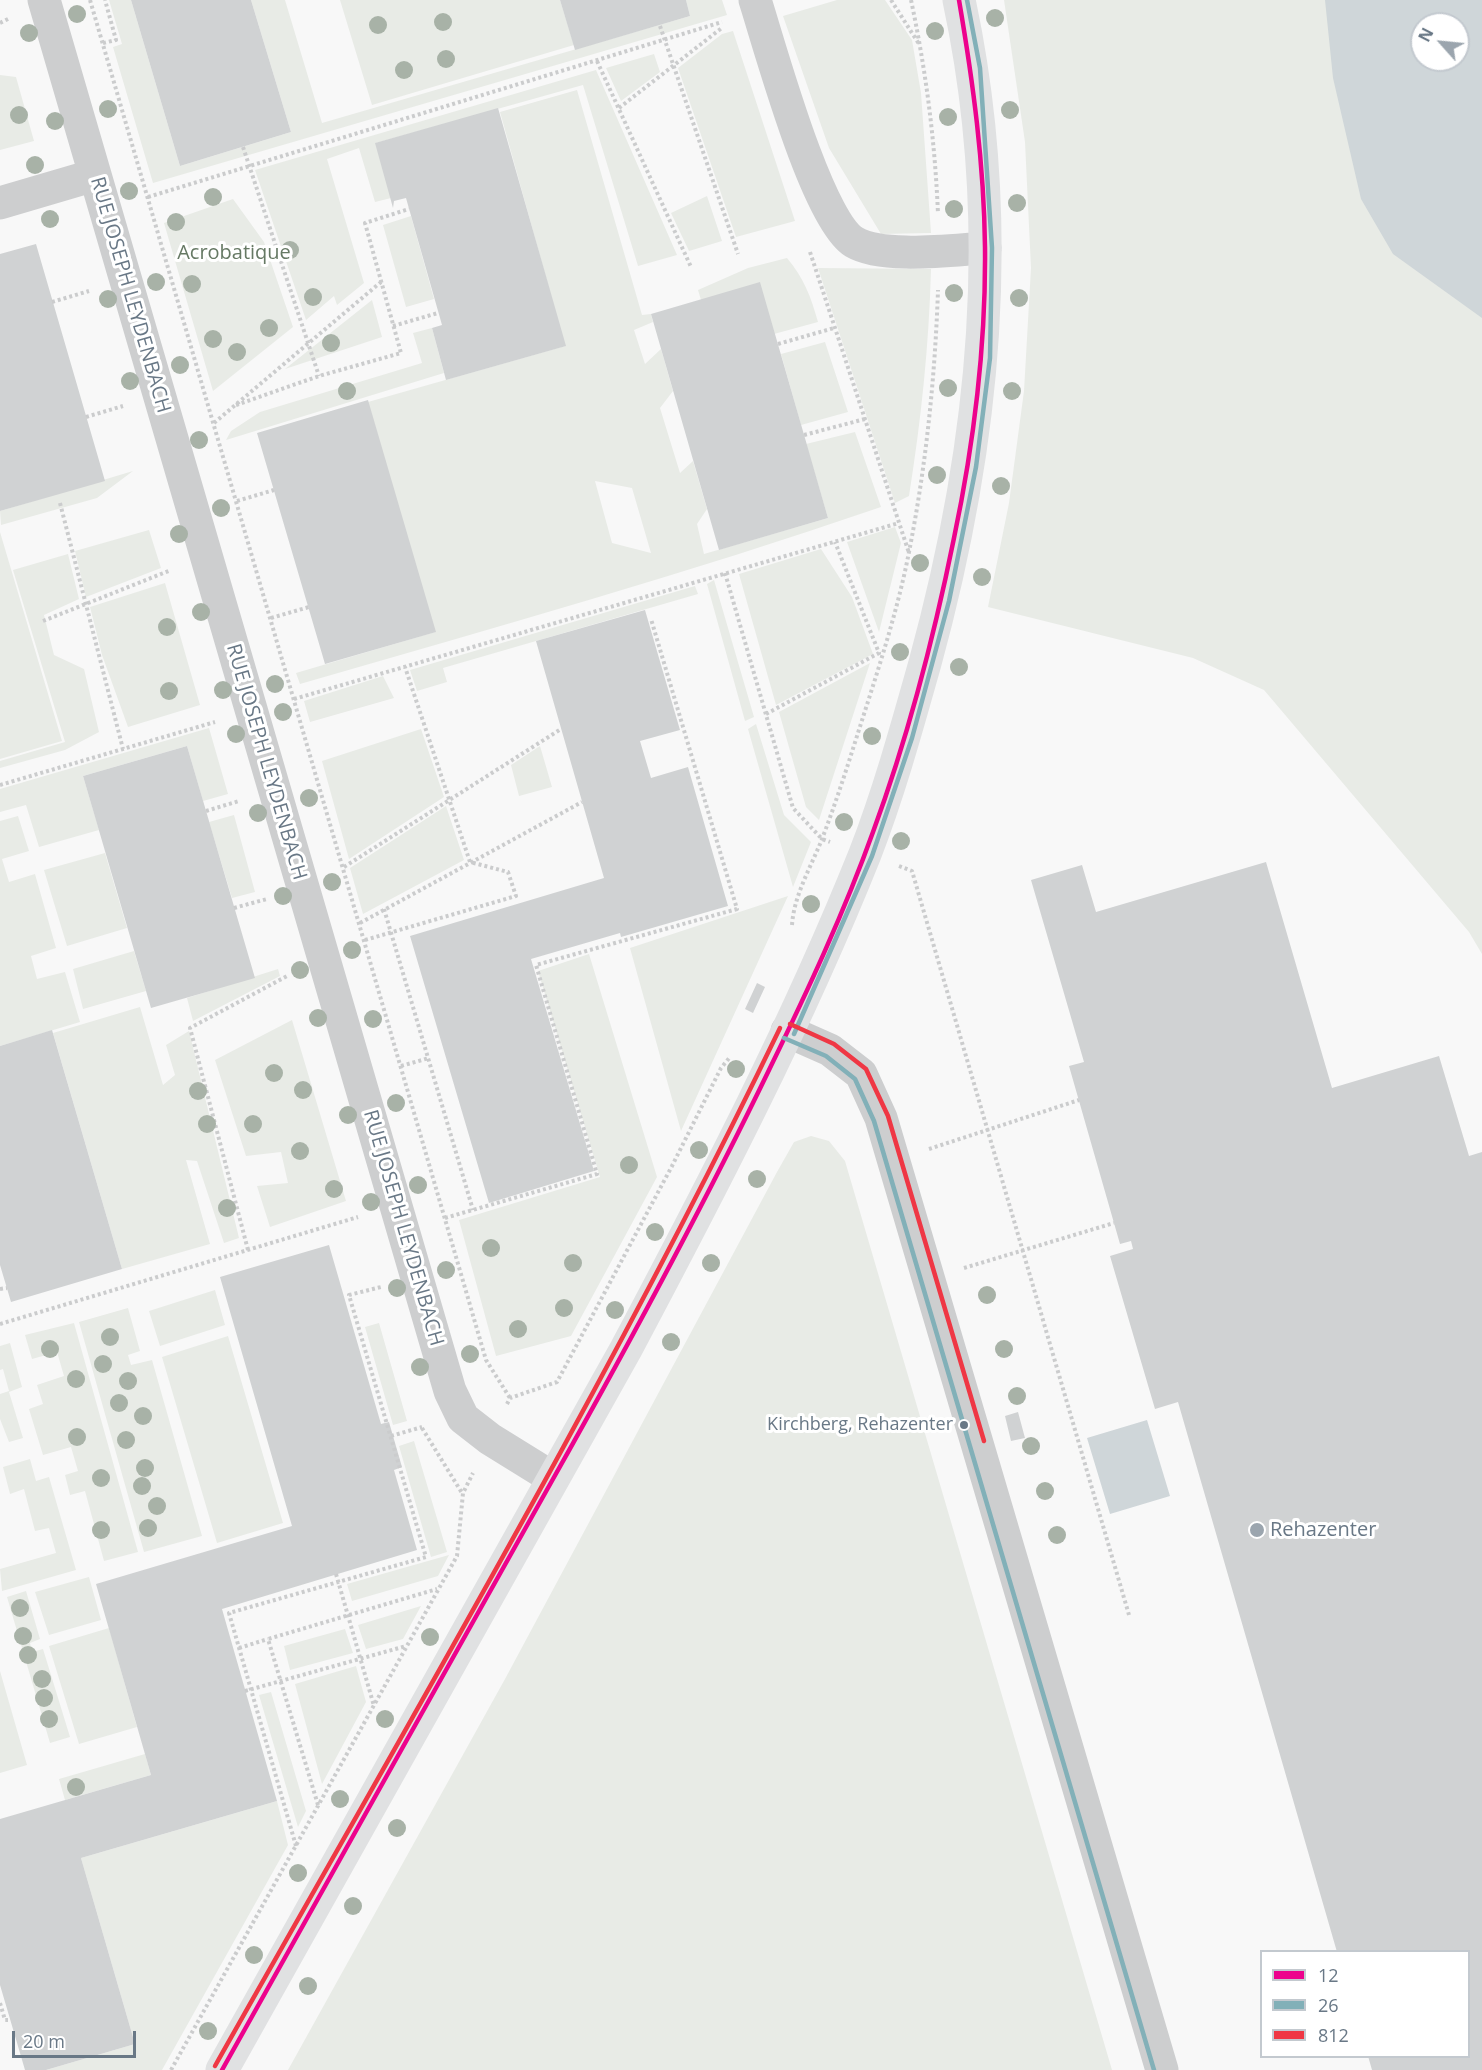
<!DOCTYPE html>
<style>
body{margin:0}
#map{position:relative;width:1482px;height:2070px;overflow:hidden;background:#f8f8f8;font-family:"Open Sans",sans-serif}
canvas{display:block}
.legend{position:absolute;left:1260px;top:1950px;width:210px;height:108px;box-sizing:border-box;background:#fff;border:2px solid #c3c9cf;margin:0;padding:8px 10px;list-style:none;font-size:18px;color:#697886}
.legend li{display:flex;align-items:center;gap:12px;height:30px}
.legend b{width:30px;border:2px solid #c3c9cf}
.north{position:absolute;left:1410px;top:12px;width:60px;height:60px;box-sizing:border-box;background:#fff;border:2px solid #c3c9cf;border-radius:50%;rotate:297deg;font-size:16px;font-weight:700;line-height:24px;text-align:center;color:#697886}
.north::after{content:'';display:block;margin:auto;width:21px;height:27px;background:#9ba5ae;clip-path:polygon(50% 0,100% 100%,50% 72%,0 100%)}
.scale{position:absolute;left:12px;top:2031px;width:124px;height:27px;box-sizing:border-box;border:3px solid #697886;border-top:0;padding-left:8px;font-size:18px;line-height:21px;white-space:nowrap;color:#697886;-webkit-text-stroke:4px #fff;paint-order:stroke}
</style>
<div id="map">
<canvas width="1482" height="2070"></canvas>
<ul class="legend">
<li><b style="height:8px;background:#ed028c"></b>12</li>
<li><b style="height:8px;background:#82b0b8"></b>26</li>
<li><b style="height:8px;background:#ef3744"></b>812</li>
</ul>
<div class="north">N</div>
<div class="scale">20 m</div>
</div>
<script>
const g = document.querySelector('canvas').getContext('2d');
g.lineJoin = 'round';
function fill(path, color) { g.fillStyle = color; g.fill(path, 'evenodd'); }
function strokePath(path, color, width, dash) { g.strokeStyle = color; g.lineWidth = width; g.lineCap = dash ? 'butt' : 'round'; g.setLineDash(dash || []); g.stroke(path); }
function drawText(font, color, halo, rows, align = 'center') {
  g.font = font + ' "Open Sans",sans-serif'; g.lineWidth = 6; g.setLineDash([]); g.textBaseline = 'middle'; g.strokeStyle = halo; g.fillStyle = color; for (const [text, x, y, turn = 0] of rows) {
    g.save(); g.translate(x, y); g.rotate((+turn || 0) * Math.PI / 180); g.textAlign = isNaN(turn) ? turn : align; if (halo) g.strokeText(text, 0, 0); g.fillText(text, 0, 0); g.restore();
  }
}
const green = new Path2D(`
 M109,0H131L180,166L291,132L251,0H285L322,123L690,16L686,0H722L727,15L153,183L113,47L122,44Z
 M340,0H560L574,45L372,105Z
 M837,0H885L912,40L921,93L931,233L881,234L829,148L783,16Z
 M1004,0H1482V954L1469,932L1264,690L1193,658L988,607L1009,503L1024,391L1031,268L1025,142ZM1422,24H1458V60H1422Z
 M733,31L795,221L736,237L678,68L722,34Z
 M654,54L660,72L621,101L606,68Z
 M596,70L677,255L638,266L583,85L376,143L391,198L375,202L359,148L327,159L364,283L337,305L334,296L306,320L255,170Z
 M0,75L16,77L34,141L0,150Z
 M577,90L642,315L651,314L653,322L634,330L645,364L661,349L673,391L660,408L680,473L693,461L707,509L697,524L704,554L828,518L806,444L855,432L881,507C689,573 494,628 300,684L296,673L435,632L368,402L565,346L500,112ZM595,481L632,488L651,553L612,543Z
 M707,196L722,241L689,251L671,213Z
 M233,199L264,242L293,327L213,391L164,223Z
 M411,216L434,299L406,307L383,225Z
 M787,258C804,278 811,297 818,322L774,334L701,300L698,290L748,268Z
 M818,268L931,269C929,346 921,421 909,496L895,503Z
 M372,300L382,337L285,369Z
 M432,328L444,373L226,440L231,431L260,412L422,363L413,333Z
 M825,342L848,412L801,425L781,354Z
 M133,471L97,498L1,525L0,511Z
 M895,527L901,543L879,632L847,542Z
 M149,530L161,568L86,597L75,551Z
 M0,532L62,741L0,759Z
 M821,549L852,597L873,654L776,705L739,574Z
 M68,554L79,599L44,615L54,655L84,669L99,732L65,750L0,768V761L65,742L13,570Z
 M714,580L754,717L745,721L707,584Z
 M165,583L200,705L128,727L102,655L90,607Z
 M695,586L698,594L443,668L447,682L417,691L410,670Z
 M870,663L819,820L806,807L779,712Z
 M383,676L394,698L310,722L304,701Z
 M756,724L784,815L811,842L793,887L748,729Z
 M209,728L228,794L203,801L187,746L83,776L99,830L39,847L26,805L0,812V789Z
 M421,729L444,797L349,859L322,761Z
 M540,746L552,787L519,796L511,765Z
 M446,806L464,860L363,914L350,868Z
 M234,815L255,892L232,898L209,822Z
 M18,816L29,851L2,859L9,882L35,874L56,948L31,956L37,979L65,972L80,1022L0,1046V821Z
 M105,853L127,928L67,946L44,870Z
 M788,896L681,1131L630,948Z
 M134,951L146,991L83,1009L73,969Z
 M589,954L657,1177L571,1336L496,1356L459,1220L600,1177L538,971Z
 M278,969L280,976L193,1021L187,998Z
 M140,1007L163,1085L175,1075L166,1045L189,1031L239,1238L224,1243L197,1161L186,1160L210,1244L122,1269L53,1033Z
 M292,1020L346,1201L270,1227L257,1186L288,1183L281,1152L246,1156L215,1060Z
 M811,1136L829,1141L845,1161L1112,2070H288L505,1679L777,1172L794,1142Z
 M215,1290L225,1325L160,1346L149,1311Z
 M128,1308L140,1351L128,1355L131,1365L152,1360L202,1536L144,1552L79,1322Z
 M74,1323L138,1552L104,1561L85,1491L70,1495L65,1475L78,1471L71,1447L43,1455L29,1409L43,1404L37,1385L64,1376L57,1352L32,1359L25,1335Z
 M379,1323L407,1421L393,1425L365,1327Z
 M228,1336L283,1523L217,1543L162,1357Z
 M10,1343L22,1387L9,1392L23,1438L9,1442L0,1419V1394L9,1391L3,1369L0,1370V1346Z
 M414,1441L447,1552L431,1557L399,1446Z
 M30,1459L36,1481L49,1477L76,1570L2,1591L0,1569L56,1553L49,1528L35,1531L24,1489L10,1494L3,1467Z
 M449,1555L438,1576L352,1601L347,1584Z
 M89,1577L101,1620L49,1635L35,1592Z
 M26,1591L40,1639L30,1643L32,1652L43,1649L70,1737L50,1743L7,1597Z
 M421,1606L403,1639L366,1649L358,1625Z
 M109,1628L137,1727L79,1744L49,1646Z
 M345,1629L353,1653L290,1670L284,1646Z
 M356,1666L366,1702L322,1784L295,1684Z
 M0,1671L27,1765L0,1773Z
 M271,1692L306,1811L298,1827L259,1695Z
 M145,1754L151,1775L65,1800L59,1779Z
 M277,1801L288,1845L162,2070H46L135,2044L81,1858Z`);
const water = new Path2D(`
 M1325,0H1482V318L1393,254L1361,199L1333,78ZM1422,24H1458V60H1422Z
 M1147,1420L1170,1496L1110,1514L1087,1438Z`);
const building = new Path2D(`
 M131,0H251L291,132L180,166Z
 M560,0H686L690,16L575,50Z
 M498,108L566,346L446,380L432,328L442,325L406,198L394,201L393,208L375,143Z
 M36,244L105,481L0,511V254Z
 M760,282L828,518L719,550L651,314Z
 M368,400L436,632L325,664L257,433Z
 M645,610L680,730L640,741L651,778L688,767L728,906L621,937L620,933L531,959L594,1171L489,1203L410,936L604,878L536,641Z
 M187,746L255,978L151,1008L83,776Z
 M1266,862L1332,1088L1439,1056L1469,1156L1482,1152V2070H1372L1368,2056H1468V1952H1337L1178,1402L1155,1409L1110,1256L1133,1249L1131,1241L1120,1244L1069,1066L1084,1062L1031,880L1082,865L1096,912Z
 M757,983L765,987L753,1013L745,1009Z
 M52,1030L122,1269L11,1302L0,1265V1046Z
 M329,1245L381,1424L389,1422L402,1467L394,1470L417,1550L222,1609L277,1801L81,1858L135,2044L46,2070H25L0,1985V1819L151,1775L96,1584L292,1526L220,1277Z
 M1018,1412L1025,1438L1011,1441L1005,1416Z`);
const path = new Path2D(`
 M90,0L486,1360L510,1398
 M891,0L919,44
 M911,0C926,71 935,141 938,214
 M0,23L10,18
 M660,26L738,254
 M103,43L116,40L105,0
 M597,61L691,267
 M619,108L723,27
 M243,147L319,376
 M148,197L722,22
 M810,252L909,553
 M52,302L89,291
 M393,326L438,313
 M778,344L834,328
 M236,405L319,376L401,353L365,223L409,209
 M86,417L123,406
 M214,423L381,282
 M804,435L865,419
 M237,501L274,490
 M60,503L123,749
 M725,573L793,808L822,839L830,842
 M271,618L309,607
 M43,621L171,570
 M294,699L899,523
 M766,714L879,653L835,542
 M0,785L215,722
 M206,811L239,801
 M899,866L912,871L1129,1615
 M344,867L561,729
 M234,908L267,899
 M384,909L473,1210
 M360,923L582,802
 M792,925C794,895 811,867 822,839C835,805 846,771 857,736C876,676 897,614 909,552C926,466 935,378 938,290
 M365,940L516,896L508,872L470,862L405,667
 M401,1066L429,1058
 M929,1149L1079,1100
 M445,1218L597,1174L536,965L737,909L651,619
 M248,1250L190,1028L289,975
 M964,1268L1114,1223
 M0,1289L7,1288
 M0,1324L358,1217
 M507,1404L510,1398L557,1382L672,1166L721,1068L730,1057
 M422,1428L462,1493
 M391,1436L422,1427
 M336,1574L374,1706
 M239,1648L268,1639
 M245,1691L406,1646
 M318,1805L268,1639L437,1589
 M296,1846L229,1613L426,1557L349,1295L381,1287
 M0,2003L5,2020H8
 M171,2070L457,1556L463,1493L473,1473`);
const minor = new Path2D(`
 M44,0L450,1391L463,1418L490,1439L553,1478
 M755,0C770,47 817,220 854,242C883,259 951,250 985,248
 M0,203L95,175
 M787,1031L830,1050L861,1074L881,1118L1162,2070`);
const secondary = new Path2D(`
 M222,2070L626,1349C712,1187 797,1024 865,854C889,792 907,727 925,663C985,444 1007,224 959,0`);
const bus1 = new Path2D(`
 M222,2070C332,1873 443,1676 553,1479C629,1344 702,1209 769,1070C807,992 844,913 873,832C908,737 934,637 954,538C974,443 986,344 985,247C984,163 973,82 959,0`);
const bus2 = new Path2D(`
 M794,1034L872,856L912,738L949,601L976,467L990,358L992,248L980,68L967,0
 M784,1038L826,1056L855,1079L874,1121L1154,2070`);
const bus3 = new Path2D(`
 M790,1024L834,1044L866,1069L888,1116L984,1441
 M215,2066C408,1723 609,1383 780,1028`);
const trees = [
 [77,14],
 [995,18],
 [443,22],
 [378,25],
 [935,31],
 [29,33],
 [446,59],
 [404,70],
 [108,109],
 [1010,110],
 [19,115],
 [948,117],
 [55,121],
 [35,165],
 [129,191],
 [213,197],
 [1017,203],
 [954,209],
 [50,219],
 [176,222],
 [290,250],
 [156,282],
 [192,284],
 [954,293],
 [313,297],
 [1019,298],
 [108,299],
 [269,328],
 [213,339],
 [331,343],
 [237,352],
 [180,365],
 [130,381],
 [948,388],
 [347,391],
 [1012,391],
 [199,440],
 [937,475],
 [1001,486],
 [221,508],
 [179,534],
 [920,563],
 [982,577],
 [201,612],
 [167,627],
 [900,652],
 [959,667],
 [275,684],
 [223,690],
 [169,691],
 [283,712],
 [236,734],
 [872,736],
 [309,798],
 [258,813],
 [844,822],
 [901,841],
 [332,882],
 [283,896],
 [811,904],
 [352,950],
 [300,970],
 [318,1018],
 [373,1019],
 [736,1069],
 [274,1073],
 [303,1090],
 [198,1091],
 [396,1103],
 [348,1115],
 [207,1124],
 [253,1124],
 [699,1150],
 [300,1151],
 [629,1165],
 [757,1179],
 [418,1185],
 [334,1189],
 [371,1202],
 [227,1208],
 [655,1232],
 [491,1248],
 [573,1263],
 [711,1263],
 [446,1270],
 [397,1288],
 [987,1295],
 [564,1308],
 [615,1310],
 [518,1329],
 [110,1337],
 [671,1342],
 [50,1349],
 [1004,1349],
 [470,1354],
 [103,1364],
 [420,1367],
 [76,1379],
 [128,1381],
 [1017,1396],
 [119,1403],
 [143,1416],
 [77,1437],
 [126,1440],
 [1031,1446],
 [145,1468],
 [101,1478],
 [142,1486],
 [1045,1491],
 [157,1506],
 [148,1528],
 [101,1530],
 [1057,1535],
 [20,1608],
 [23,1636],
 [430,1637],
 [28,1655],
 [42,1679],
 [44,1698],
 [49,1719],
 [385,1719],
 [76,1787],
 [340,1799],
 [397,1828],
 [298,1873],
 [353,1906],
 [254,1955],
 [308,1986],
 [208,2031]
];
const markers = [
 [964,1425,5,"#697886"],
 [1257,1530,8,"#9ba5ae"]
];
const busNames = [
 ["Kirchberg, Rehazenter",953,1425]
];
const parkNames = [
 ["Acrobatique",234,253]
];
const streetNames = [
 ["RUE JOSEPH LEYDENBACH",130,295,74],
 ["RUE JOSEPH LEYDENBACH",266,762,74],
 ["RUE JOSEPH LEYDENBACH",403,1228,74]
];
const poiNames = [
 ["Rehazenter",1270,1530]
];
fill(green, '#e8ebe6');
fill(water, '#cfd6d9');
fill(building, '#d0d2d3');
strokePath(path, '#cbcccd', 4, [3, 3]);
strokePath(minor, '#cdcecf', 33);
strokePath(secondary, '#e0e1e2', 33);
strokePath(bus1, '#ed028c', 4.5);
strokePath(bus2, '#82b0b8', 4.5);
strokePath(bus3, '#ef3744', 4.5);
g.fillStyle = '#a8b2a7';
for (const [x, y] of trees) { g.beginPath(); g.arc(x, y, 9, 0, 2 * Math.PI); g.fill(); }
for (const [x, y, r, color] of markers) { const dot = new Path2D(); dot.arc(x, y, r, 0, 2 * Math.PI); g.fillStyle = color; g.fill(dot); strokePath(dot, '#fff', 2); }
drawText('18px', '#697886', '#fff', busNames, 'right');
drawText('20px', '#667964', '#fff', parkNames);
drawText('20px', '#697886', '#fff', streetNames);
drawText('20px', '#697886', '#fff', poiNames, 'left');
</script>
